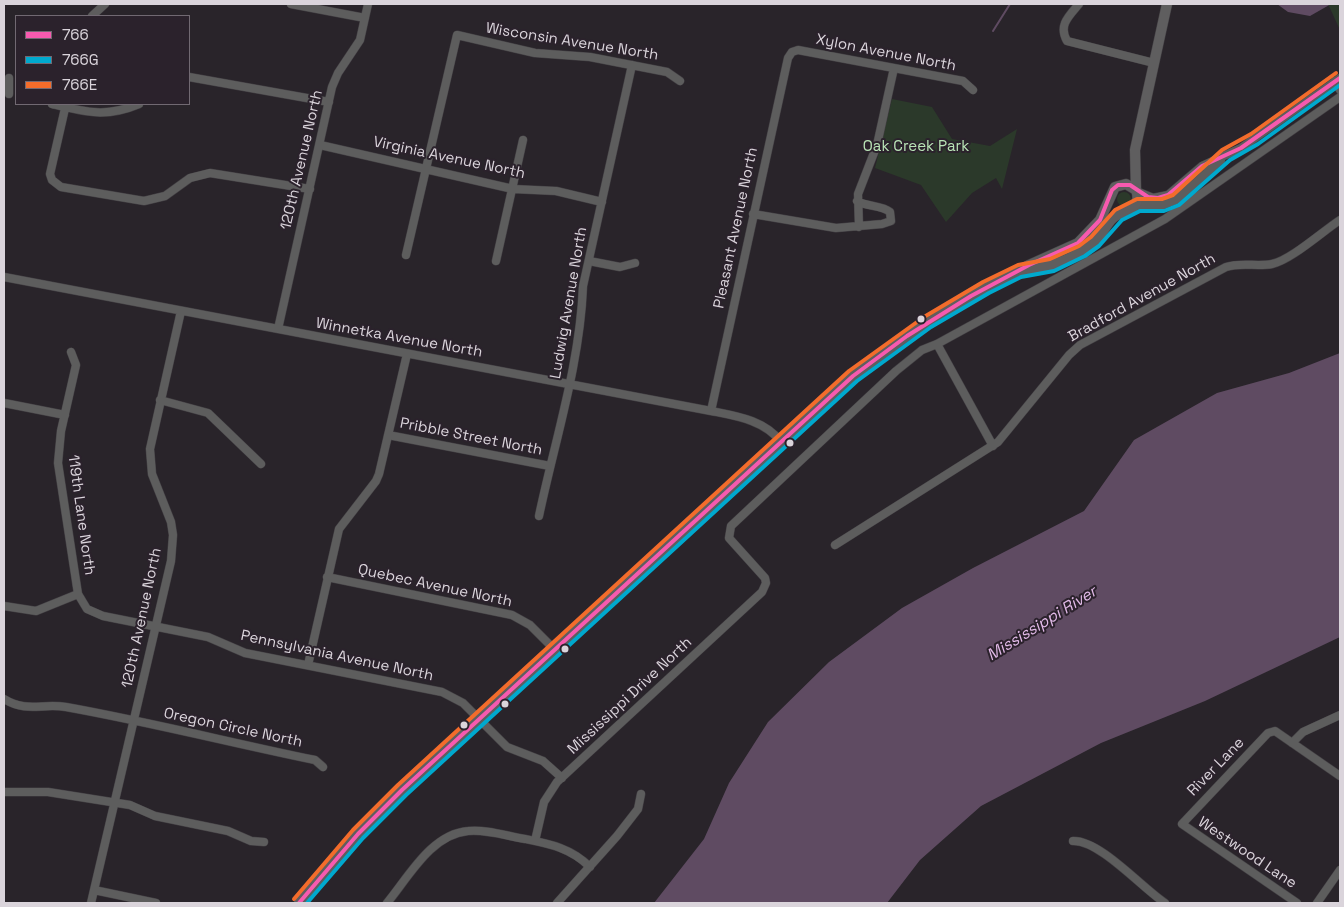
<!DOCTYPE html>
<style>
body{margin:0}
#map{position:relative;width:1344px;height:907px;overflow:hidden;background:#29242a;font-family:"Space Grotesk",sans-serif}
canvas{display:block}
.frame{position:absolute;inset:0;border:5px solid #dad4db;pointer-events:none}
.legend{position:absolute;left:15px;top:15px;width:175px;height:90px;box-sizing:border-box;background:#2b222c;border:1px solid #716972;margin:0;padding:6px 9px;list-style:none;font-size:15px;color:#dad4db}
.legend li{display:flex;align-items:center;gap:10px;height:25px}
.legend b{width:25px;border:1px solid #716972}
</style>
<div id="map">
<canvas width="1344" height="907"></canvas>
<div class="frame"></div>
<ul class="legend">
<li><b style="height:6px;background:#f75aaf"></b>766</li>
<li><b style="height:6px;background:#00a9ce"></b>766G</li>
<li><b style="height:6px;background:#f36c2b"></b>766E</li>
</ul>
</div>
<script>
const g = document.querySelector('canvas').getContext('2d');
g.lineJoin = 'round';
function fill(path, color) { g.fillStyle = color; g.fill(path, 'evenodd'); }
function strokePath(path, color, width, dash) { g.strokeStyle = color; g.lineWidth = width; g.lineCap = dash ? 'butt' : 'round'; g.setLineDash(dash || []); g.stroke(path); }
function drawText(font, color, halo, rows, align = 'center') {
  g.font = font + ' "Space Grotesk",sans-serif'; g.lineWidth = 4; g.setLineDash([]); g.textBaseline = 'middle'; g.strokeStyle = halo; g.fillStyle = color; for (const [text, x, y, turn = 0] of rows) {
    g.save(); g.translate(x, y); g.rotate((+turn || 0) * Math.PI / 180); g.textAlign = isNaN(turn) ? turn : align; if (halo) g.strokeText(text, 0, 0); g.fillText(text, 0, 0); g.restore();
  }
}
const green = new Path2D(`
 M1328,4H1340V30Z
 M892,99L932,107L952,139L990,146L1017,129L1002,189L996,178L972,193L946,222L921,185L875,168Z
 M1117 199a7 7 0 1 1 14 0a7 7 0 1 1-14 0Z`);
const water = new Path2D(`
 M1277,4H1331L1310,16L1288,12Z
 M1340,353V637L1205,701L1101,743L981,806L920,860L887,903H654L704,839L729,783L768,722L829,662L902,608L973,568L1084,511L1134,440L1217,393L1289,373Z`);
const stream = new Path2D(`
 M993,31L1010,4`);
const minor = new Path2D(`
 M291,4L365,18
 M1079,4C1069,16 1058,25 1067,41L1154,63
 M92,16L105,4
 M189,77L329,102
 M1335,81L1340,90
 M9,94V78
 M52,104C85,112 106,118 139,104
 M66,104L50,174L52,180L61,187L144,201L165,196L190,178L210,173L310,189
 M320,145L513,189L556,191L602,202
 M1136,191L1153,198L1168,195L1202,166L1241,148L1340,78
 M1133,209L1142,205H1163L1176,200L1221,160
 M753,214L836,228L882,224L891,221L890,212C882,205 867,207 857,201
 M859,227L858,194L877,145L894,68
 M406,255L457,35L535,53L590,57L667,72L680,81
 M496,261L523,140
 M589,261L620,267L635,263
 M4,277L711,411C736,416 765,420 781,442
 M278,329L332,87L338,73L360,40L368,4
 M937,344L993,446
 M71,352L76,365L61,431L58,463L78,594L87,609L103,616L208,637L245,653L442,692L463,703L507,747L543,761L562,778
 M160,400L208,413L261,464
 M4,403L65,415
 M711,411L788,58L792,52L798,50L963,81L973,90
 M388,435L550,466
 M539,516C555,440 580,364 583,286L632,65
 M835,545L998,442L1069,355L1080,345L1226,267C1241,262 1257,267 1272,264C1291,260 1323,231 1340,220
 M327,577L512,615L530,625L555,650
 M4,606L36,611L78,594
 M308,665L339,529L376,481L379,474L407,354
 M4,699C27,713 42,703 66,707C150,722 232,743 315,760L323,767
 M1292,743L1303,732L1340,715
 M4,792H48L130,805L155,816L228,831L251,841L264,842
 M535,841L544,802L557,782L762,592L766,583L765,578L729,538L731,526L896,371L922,350L937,344L1165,219L1340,97
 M1073,841C1100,840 1142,888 1165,903
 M94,890L156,903
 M91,903L171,561L173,535L171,522L152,474L150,449L181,311
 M387,903C408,878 431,834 468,831C487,829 506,836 525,839C550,844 571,848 590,867
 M557,903L617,836L638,809L641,794
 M1297,903L1182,824L1268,733L1275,731L1340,776
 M1317,903L1340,870`);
const major = new Path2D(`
 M1136,190L1135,150L1167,4
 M299,903L358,834L402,790L853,376L907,336L971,296L1029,265L1078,243L1100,220L1115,187L1126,184L1136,190C1143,210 1123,209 1113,218C1105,225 1102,236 1094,243C1078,257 1041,272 1020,271`);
const bus1 = new Path2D(`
 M299,903L358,834L402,790L853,376L907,336L971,296L1029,265L1078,243L1100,220L1112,190L1118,185H1130L1148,197L1158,198L1168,195L1202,166L1241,148L1340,78`);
const bus2 = new Path2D(`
 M307,903L363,838L406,795L857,381L931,327L989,293L1021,277L1054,271L1085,256L1099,246L1122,220L1140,211H1164L1179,205L1230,160L1258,144L1340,85`);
const bus3 = new Path2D(`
 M294,899L353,830L398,785L849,371L924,317L983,282L1018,265L1050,259L1079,246L1091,237L1115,210L1137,199H1162L1173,195L1222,150L1251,134L1336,73`);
const markers = [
 [921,319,4.5,"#dad4db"],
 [790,443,4.5,"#dad4db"],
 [565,649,4.5,"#dad4db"],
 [505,704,4.5,"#dad4db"],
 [464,725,4.5,"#dad4db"]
];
const streetNames = [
 ["Wisconsin Avenue North",572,42,9],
 ["Xylon Avenue North",886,53,11],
 ["Virginia Avenue North",449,158,12],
 ["120th Avenue North",302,160,-77],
 ["Pleasant Avenue North",736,228,-78],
 ["Bradford Avenue North",1142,298,-29],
 ["Ludwig Avenue North",569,303,-80],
 ["Winnetka Avenue North",399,338,10],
 ["Pribble Street North",471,437,11],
 ["119th Lane North",81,515,82],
 ["Quebec Avenue North",435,586,12],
 ["120th Avenue North",142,618,-78],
 ["Pennsylvania Avenue North",337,656,12],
 ["Mississippi Drive North",630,696,-43],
 ["Oregon Circle North",233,728,12],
 ["River Lane",1216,767,-46],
 ["Westwood Lane",1247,853,34]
];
const parkNames = [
 ["Oak Creek Park",916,147]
];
const waterNames = [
 ["Mississippi River",1042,624,-32]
];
fill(green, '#2b392a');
fill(water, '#5f4b62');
strokePath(stream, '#5f4b62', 2);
strokePath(minor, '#444145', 9);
strokePath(major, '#444145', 11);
strokePath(minor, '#5d5d5d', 8);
strokePath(major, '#5f5e5f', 10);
strokePath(bus1, '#f75aaf', 4);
strokePath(bus2, '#00a9ce', 4);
strokePath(bus3, '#f36c2b', 4);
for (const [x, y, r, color] of markers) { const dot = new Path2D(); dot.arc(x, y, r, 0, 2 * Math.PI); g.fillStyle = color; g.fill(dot); strokePath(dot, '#2b222c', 2); }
drawText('15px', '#dad4db', '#2b222c', streetNames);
drawText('15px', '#b9e4b6', '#2b222c', parkNames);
drawText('italic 16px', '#e1b9e7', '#2b222c', waterNames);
</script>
